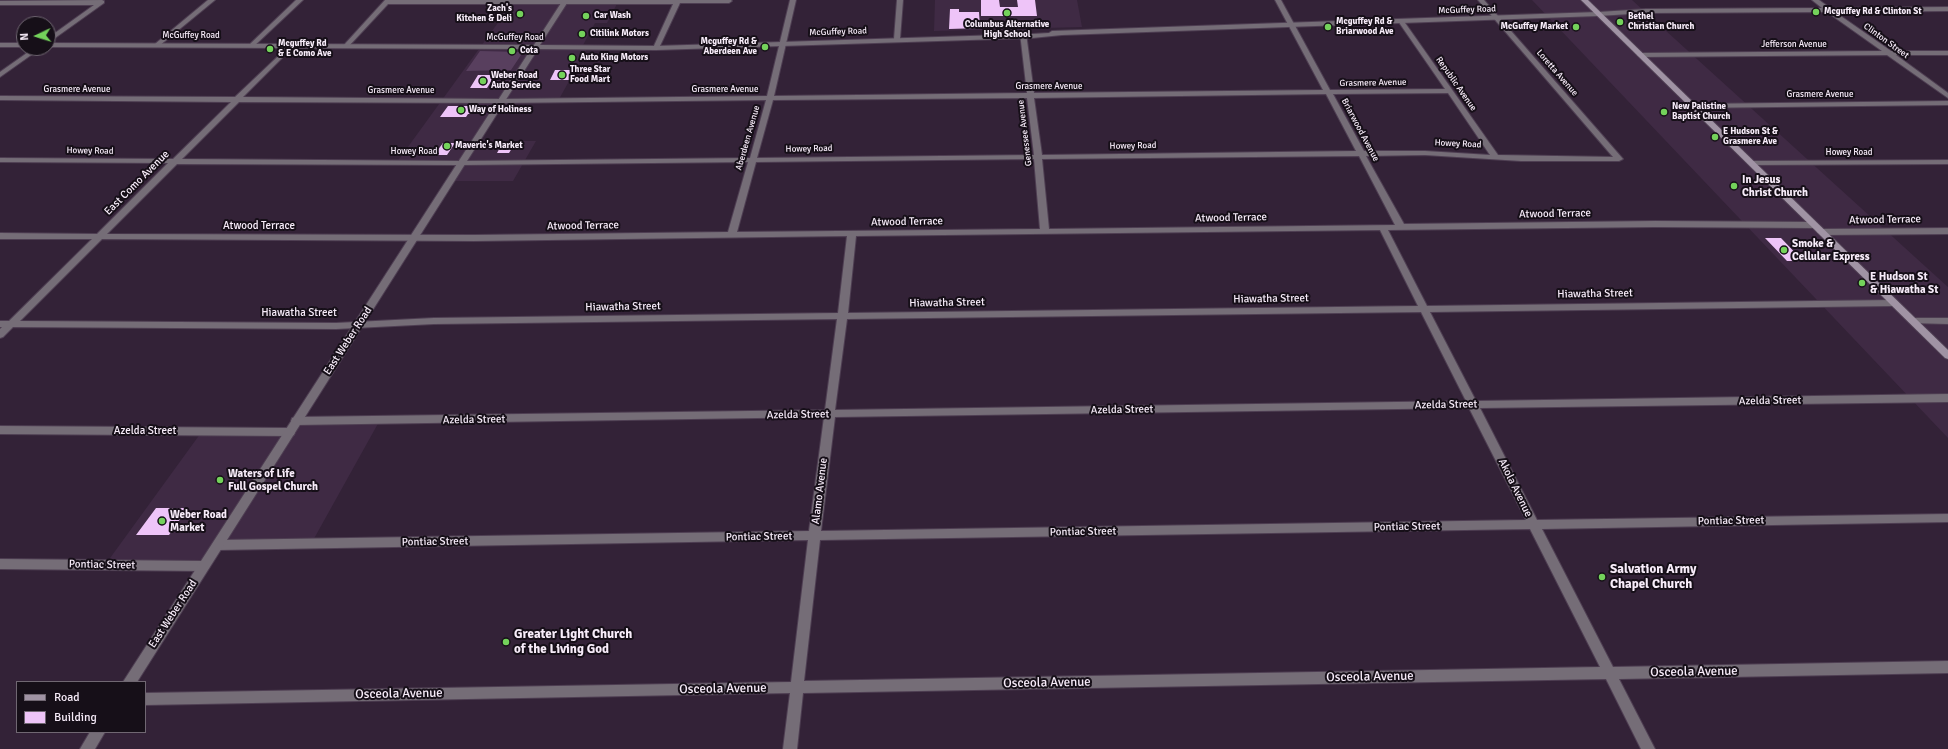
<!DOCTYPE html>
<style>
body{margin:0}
#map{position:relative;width:1948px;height:749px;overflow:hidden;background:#332237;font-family:Signika,sans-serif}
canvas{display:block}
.legend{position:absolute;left:16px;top:681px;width:130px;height:52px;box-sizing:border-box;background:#160f18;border:1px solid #706772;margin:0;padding:5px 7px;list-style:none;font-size:12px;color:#f7ecf9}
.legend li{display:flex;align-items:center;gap:8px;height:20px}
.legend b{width:20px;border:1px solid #706772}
.north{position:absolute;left:16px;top:16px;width:40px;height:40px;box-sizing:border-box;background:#160f18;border:1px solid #706772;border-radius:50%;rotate:266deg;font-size:11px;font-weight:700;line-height:16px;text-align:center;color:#f7ecf9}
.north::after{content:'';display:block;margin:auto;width:14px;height:18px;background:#74d25b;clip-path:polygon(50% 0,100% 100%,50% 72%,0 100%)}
</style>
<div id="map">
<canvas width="1948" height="749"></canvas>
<ul class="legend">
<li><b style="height:5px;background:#a093a4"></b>Road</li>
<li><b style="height:11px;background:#eec4f8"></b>Building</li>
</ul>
<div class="north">N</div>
</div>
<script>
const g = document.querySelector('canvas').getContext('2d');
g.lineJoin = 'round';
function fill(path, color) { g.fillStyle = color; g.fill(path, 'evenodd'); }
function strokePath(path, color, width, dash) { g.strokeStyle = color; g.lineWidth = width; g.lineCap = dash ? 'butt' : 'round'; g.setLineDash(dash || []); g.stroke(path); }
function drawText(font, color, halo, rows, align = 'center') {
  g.font = font + ' Signika,sans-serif'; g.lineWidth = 4; g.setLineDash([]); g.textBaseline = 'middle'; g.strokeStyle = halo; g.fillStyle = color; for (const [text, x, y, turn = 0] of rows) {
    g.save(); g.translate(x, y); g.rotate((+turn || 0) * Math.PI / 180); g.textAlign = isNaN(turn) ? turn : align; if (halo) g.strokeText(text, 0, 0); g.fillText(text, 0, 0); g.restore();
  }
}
const built = new Path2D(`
 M935,0H1077L1082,27L934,31Z
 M1532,0H1632L1948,287V438Z
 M513,2H618L607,23H595L582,47H588L558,101H502L476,141H536L513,181H452L464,163L397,162Z
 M298,420H380L311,544L219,545L205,565H105L203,430L289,432Z`);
const green = new Path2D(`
 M480,51L522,52H523L511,70L466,71Z`);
const building = new Path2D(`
 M981,0H999L1000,7H1018L1017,0H1035L1037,16H981Z
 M950,9H959V12H979L980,28L949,29Z
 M555,70H574L569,80H550Z
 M478,75H495L487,88H470Z
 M448,106H480L474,114H468L466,117H440Z
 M503,142H516L509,153H497Z
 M443,143H455L447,155H434Z
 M1765,238H1781L1803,261H1787Z
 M156,508H188L169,535H136Z`);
const minor = new Path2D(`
 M102,0L104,1V3L48,43V38L94,5H0V1Z
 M208,0H215L159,46H155V44Z
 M296,0H303L253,47H249V45Z
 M385,0H731L732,1L729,3H680L659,48L656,50L653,48L673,4H388L348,47H344V45Z
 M790,0H796L774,96L1027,93L1020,33L1023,31L1026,33L1034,93L1323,90L1275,0H1281L1330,90L1445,89L1398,21L1401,19L1403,20L1498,155L1613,157L1478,0H1484L1623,159L1619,161H1521L1425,155L1366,156L1404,224L1655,221L1814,222L1818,225L1814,228L1655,227L1388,230L1427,306L1894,300L1899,303L1894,306L1430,312L1476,401L1948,394V402L1480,408L1537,520L1948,514V522L1542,529L1613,667L1948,661V673L1619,679L1655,749H1641L1606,679L803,693L797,749H783L790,693L145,705V693L791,682L808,540L218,550L214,548L212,545L214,542L218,540L809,531L824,417L296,425L292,424L291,421L292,418L296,417L825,410L837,319L434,324L336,329L13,327L3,337L0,338V329L2,327H0V321H9L92,239H0V233L97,234L168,163L0,162V158L173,159L231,102L0,100V96L235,97L291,44L293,45V47L243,97L501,99L767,96ZM1448,93L1490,155L1425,151H1364L1333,94ZM1326,94L1356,151L1042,155L1034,98ZM1027,98L1034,155L757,158L773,100ZM766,100L750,158L462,161L182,159L239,102L501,103ZM1359,156L1395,225L1049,229L1042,159ZM1034,159L1040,229L737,232L756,162ZM748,162L728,232L474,235L107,234L177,164L462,165ZM1380,230L1418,306L848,313L856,236ZM847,236L838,313L434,318L336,323L20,321L102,239L474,241ZM1421,312L1466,401L835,410L847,319ZM1469,408L1526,520L821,531L835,417ZM1530,529L1600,667L804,681L820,540Z
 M897,0H903L900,39L897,41L894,39Z
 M1812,0H1819L1830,8L1948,7V11L1835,12L1891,51H1948V55H1896L1948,93V98L1887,55L1640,57L1637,55L1640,53L1882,51L1827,12L1646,13L1598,16L1595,14L1598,12L1646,9L1822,8Z
 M34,48H41L0,77V72Z
 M1948,101V105L1692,108L1688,106L1692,104Z
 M1948,160V164L1751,165L1747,163L1751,161Z
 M1948,228V234L1821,235L1817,232L1821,229Z
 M1913,318H1948V324L1910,323L1908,321L1910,319Z
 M0,426L290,428L294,429L295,432L294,435L290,436L0,434Z
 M0,559L204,561L208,563L210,566L208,569L204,571L0,569Z`);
const tertiary = new Path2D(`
 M563,0H569L540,45L656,46L1032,34L1049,33L1052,31L1598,12L1601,14L1598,16L1062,35L1032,38L656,50L538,49L137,682H123L531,49L48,47V43L534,45Z
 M0,43H24V47H0Z
 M90,732H105L95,749H80Z`);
const secondary = new Path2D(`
 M1581,0H1588L1948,350V359L1945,358Z`);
const markers = [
 [1816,12,4,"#74d25b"],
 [1007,13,4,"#74d25b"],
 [520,14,4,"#74d25b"],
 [586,16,4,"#74d25b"],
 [1620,22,4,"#74d25b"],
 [1328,27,4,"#74d25b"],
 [1576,27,4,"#74d25b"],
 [582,34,4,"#74d25b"],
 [765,47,4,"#74d25b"],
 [270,49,4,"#74d25b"],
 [512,51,4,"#74d25b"],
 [572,58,4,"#74d25b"],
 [562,75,4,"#74d25b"],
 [483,81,4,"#74d25b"],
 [461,110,4,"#74d25b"],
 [1664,112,4,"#74d25b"],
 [1715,137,4,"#74d25b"],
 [447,146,4,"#74d25b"],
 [1734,186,4,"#74d25b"],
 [1784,250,4,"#74d25b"],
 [1862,283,4,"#74d25b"],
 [220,480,4,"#74d25b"],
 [162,521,4,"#74d25b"],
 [1602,577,4,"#74d25b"],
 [506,642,4,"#74d25b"]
];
const farPoinames = [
 ["Zach's",512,9,"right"],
 ["Kitchen & Deli",512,19,"right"],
 ["Mcguffey Rd & Clinton St",1824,12],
 ["Car Wash",594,16],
 ["Bethel",1628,17],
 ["Christian Church",1628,27],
 ["Mcguffey Rd &",1336,22],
 ["Briarwood Ave",1336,32],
 ["Columbus Alternative",1007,25,"center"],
 ["High School",1007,35,"center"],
 ["McGuffey Market",1568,27,"right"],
 ["Citilink Motors",590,34],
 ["Mcguffey Rd &",757,42,"right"],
 ["Aberdeen Ave",757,52,"right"],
 ["Mcguffey Rd",278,44],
 ["& E Como Ave",278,54],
 ["Cota",520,51],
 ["Auto King Motors",580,58],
 ["Three Star",570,70],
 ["Food Mart",570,80],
 ["Weber Road",491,76],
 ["Auto Service",491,86],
 ["New Palistine",1672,107],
 ["Baptist Church",1672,117],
 ["Way of Holiness",469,110],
 ["E Hudson St &",1723,132],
 ["Grasmere Ave",1723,142],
 ["Maveric's Market",455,146]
];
const farStreetnames = [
 ["McGuffey Road",1467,10,-2],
 ["McGuffey Road",838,32,-2],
 ["McGuffey Road",191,36],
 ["McGuffey Road",515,38],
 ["Clinton Street",1886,41,36],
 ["Jefferson Avenue",1794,45],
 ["Loretta Avenue",1557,73,49],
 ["Grasmere Avenue",1373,83,-1],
 ["Republic Avenue",1456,84,55],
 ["Grasmere Avenue",1049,87],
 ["Grasmere Avenue",77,90],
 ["Grasmere Avenue",725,90],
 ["Grasmere Avenue",401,91],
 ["Grasmere Avenue",1820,95],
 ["Briarwood Avenue",1360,130,62],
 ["Genessee Avenue",1025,133,-97],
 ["Aberdeen Avenue",748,138,-74],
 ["Howey Road",1458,144,3],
 ["Howey Road",1133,146,-1],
 ["Howey Road",809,149,-1],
 ["Howey Road",90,151,1],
 ["Howey Road",414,152],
 ["Howey Road",1849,153]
];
const poiNames = [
 ["In Jesus",1742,180],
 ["Christ Church",1742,193],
 ["Smoke &",1792,244],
 ["Cellular Express",1792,257],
 ["E Hudson St",1870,277],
 ["& Hiawatha St",1870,290],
 ["Waters of Life",228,474],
 ["Full Gospel Church",228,487],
 ["Weber Road",170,515],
 ["Market",170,528]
];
const streetNames = [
 ["East Como Avenue",137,183,-45],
 ["Atwood Terrace",1555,214,-1],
 ["Atwood Terrace",1231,218,-1],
 ["Atwood Terrace",1885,220,-1],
 ["Atwood Terrace",907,222,-1],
 ["Atwood Terrace",259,226],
 ["Atwood Terrace",583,226,-1],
 ["Hiawatha Street",1595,294,-1],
 ["Hiawatha Street",1271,299,-1],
 ["Hiawatha Street",947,303,-1],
 ["Hiawatha Street",623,307,-1],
 ["Hiawatha Street",299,313],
 ["East Weber Road",348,341,-57],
 ["Azelda Street",1770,401,-1],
 ["Azelda Street",1446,405,-1],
 ["Azelda Street",1122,410,-1],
 ["Azelda Street",798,415,-1],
 ["Azelda Street",474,420,-1],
 ["Azelda Street",145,431],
 ["Akola Avenue",1515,488,64],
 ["Alamo Avenue",820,491,-83],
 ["Pontiac Street",1731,521,-1],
 ["Pontiac Street",1407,527,-1],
 ["Pontiac Street",1083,532,-1],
 ["Pontiac Street",759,537,-1],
 ["Pontiac Street",435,542,-1],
 ["Pontiac Street",102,565,1],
 ["East Weber Road",173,614,-57]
];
const nearPoinames = [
 ["Salvation Army",1610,570],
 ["Chapel Church",1610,585],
 ["Greater Light Church",514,635],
 ["of the Living God",514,650]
];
const nearStreetnames = [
 ["Osceola Avenue",1694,672,-1],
 ["Osceola Avenue",1370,677,-1],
 ["Osceola Avenue",1047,683,-1],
 ["Osceola Avenue",723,689,-1],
 ["Osceola Avenue",399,694,-1]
];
fill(built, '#3f2a44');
fill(green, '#583f5e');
fill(building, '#eec4f8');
strokePath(minor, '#4e3e52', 2);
strokePath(tertiary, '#4e3e52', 2);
strokePath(secondary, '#4e3e52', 2);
fill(minor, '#756d77');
fill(tertiary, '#756d77');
fill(secondary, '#a093a4');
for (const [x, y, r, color] of markers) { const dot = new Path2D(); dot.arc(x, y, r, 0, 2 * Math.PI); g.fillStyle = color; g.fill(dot); strokePath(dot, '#160f18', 1.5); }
drawText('bold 9px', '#f7ecf9', '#160f18', farPoinames, 'left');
drawText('9px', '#f7ecf9', '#160f18', farStreetnames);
drawText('bold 11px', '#f7ecf9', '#160f18', poiNames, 'left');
drawText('11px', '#f7ecf9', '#160f18', streetNames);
drawText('bold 13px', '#f7ecf9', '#160f18', nearPoinames, 'left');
drawText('13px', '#f7ecf9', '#160f18', nearStreetnames);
</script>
